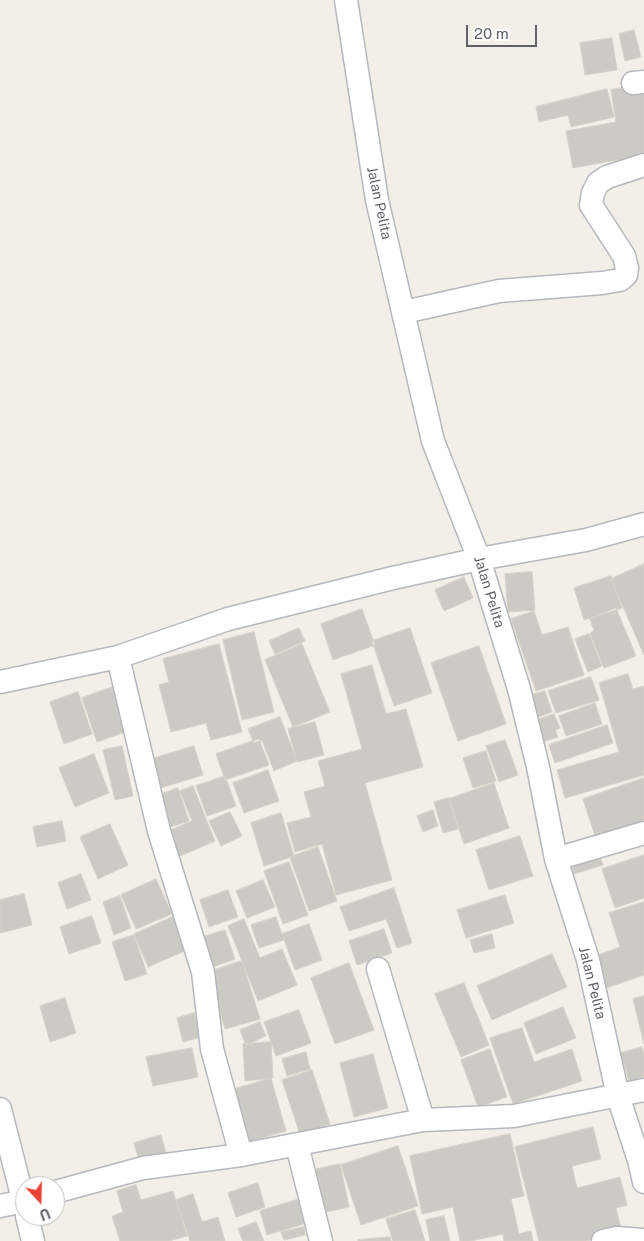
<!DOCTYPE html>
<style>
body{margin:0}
#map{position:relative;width:644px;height:1241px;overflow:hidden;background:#f1efe8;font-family:"Public Sans",sans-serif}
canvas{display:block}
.north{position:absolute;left:15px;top:1176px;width:50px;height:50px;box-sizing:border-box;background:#fff;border:1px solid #bfc1c3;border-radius:50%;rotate:159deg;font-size:14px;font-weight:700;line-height:20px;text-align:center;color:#5f6368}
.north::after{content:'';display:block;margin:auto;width:18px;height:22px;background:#ea4335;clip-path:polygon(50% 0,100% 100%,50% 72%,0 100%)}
.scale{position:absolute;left:466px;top:25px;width:71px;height:22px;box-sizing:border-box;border:2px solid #5f6368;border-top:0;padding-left:6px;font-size:15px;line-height:18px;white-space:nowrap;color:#5f6368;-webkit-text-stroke:4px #fff;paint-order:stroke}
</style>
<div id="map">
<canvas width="644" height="1241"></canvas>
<div class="north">U</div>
<div class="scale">20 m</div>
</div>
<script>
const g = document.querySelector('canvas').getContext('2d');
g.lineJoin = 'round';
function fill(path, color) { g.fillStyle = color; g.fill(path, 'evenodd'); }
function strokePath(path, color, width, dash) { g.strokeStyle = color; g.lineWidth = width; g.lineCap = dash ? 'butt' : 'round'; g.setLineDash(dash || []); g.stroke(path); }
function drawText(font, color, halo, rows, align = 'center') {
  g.font = font + ' "Public Sans",sans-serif'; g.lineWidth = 4; g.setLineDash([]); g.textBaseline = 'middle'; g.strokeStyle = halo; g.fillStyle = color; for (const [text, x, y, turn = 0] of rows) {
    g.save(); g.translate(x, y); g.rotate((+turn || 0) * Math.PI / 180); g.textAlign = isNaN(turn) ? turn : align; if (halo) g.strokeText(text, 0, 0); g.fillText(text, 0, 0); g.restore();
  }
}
const building = new Path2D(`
 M634,30L641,57L625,61L619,34Z
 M612,38L617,70L585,75L580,43Z
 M644,84V155L573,168L566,131L616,122L611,90Z
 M607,89L614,117L571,127L568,115L539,122L536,107Z
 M644,564V655L611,579Z
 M532,572L535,610L508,612L505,574Z
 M611,576L622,608L584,620L574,588Z
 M464,577L473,598L444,611L435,590Z
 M616,608L636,656L604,668L590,633L594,631L590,619Z
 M362,609L375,645L333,660L321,624Z
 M534,611L542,635L568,627L584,675L536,691L511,619Z
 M299,628L305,641L275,654L269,641Z
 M410,628L432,693L394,706L372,641Z
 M254,632L274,712L242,720L223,640Z
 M589,634L602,666L588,672L575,639Z
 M219,644L242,732L211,740L206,723L171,732L159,685L169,682L163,659Z
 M302,644L330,712L293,727L265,660Z
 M479,646L506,724L458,741L431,663Z
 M372,665L386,714L406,709L423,767L365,783L392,880L336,895L322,844L295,852L287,823L311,817L304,792L325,786L318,761L362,749L341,674Z
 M628,674L633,689L644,686V775L565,798L557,770L619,752L599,683Z
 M591,677L599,700L556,713L548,691Z
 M118,685L133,729L97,742L82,698Z
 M545,691L552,712L533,719L525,697Z
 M78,692L92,734L64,744L50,702Z
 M595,703L602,724L566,736L559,716Z
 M554,714L560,728L555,730L558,737L536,744L529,723Z
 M280,717L297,761L274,771L262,740L254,743L248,729Z
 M315,722L324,755L297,762L288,729Z
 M607,725L613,743L555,763L549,745Z
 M259,739L269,765L225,780L216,754Z
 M505,740L518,775L499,782L486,746Z
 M122,746L133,796L115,800L103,750Z
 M194,746L203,775L154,790L145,761Z
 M486,751L496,781L473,788L463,758Z
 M94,754L109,793L75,807L59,768Z
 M268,770L279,801L244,813L233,783Z
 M225,776L236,806L207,816L196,786Z
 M644,778V829L598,845L583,799Z
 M494,783L509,828L464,844L449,799Z
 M193,786L215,841L178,857L168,831L192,821L180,791Z
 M178,788L189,821L167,828L156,796Z
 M449,798L458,829L443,833L434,802Z
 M433,810L438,826L423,832L417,816Z
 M230,812L242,836L221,846L209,821Z
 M281,813L294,856L264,866L251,823Z
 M62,821L66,841L37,847L33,827Z
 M110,824L128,865L98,879L80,837Z
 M520,836L533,876L489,890L476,850Z
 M318,847L337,901L309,911L290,857Z
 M597,848L603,865L574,874L569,857Z
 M644,855V898L615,908L602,869Z
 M289,862L308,915L283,924L264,871Z
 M81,874L91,900L67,909L58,883Z
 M156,879L172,914L136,929L121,895Z
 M263,880L275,907L247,918L236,891Z
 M394,888L412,943L397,948L386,919L349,931L340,907Z
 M228,890L238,917L209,927L200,900Z
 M24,894L32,925L0,933V900Z
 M505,895L514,923L466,938L457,910Z
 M120,896L131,928L114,935L103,902Z
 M644,902V975L603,989L593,957L620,947L609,913Z
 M92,916L101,943L69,954L60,927Z
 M175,916L189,949L148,967L134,934Z
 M276,917L284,940L259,948L251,925Z
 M244,919L260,958L282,949L297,985L258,1001L228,926Z
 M309,924L322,960L295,970L282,934Z
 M384,929L392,953L357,965L349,941Z
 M225,930L235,959L210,968L200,938Z
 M492,934L495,948L474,953L470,940Z
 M134,935L147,974L125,981L112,942Z
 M552,954L567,987L492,1020L477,986Z
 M242,961L260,1019L225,1029L208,972Z
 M349,963L374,1030L335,1044L311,978Z
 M464,983L489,1045L461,1057L435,994Z
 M644,996V1044L633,999Z
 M65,998L76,1033L50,1042L40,1006Z
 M563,1007L576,1038L536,1054L524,1023Z
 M299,1010L311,1043L276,1056L264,1022Z
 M194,1013L201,1037L183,1042L177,1018Z
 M260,1022L266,1036L246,1045L240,1030Z
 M522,1028L534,1062L572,1049L582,1081L513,1104L490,1038Z
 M271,1042L273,1078L245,1081L243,1044Z
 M642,1047L644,1055V1077L629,1081L621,1053Z
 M192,1048L198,1077L153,1086L146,1057Z
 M490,1049L507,1097L478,1107L461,1060Z
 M306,1052L310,1069L287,1076L282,1059Z
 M373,1054L388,1108L354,1117L340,1063Z
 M312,1070L330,1124L300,1134L282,1080Z
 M271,1078L286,1131L248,1142L232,1090Z
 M593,1127L601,1159L572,1166L577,1188L620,1177L627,1205L616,1208L622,1232L586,1241H539L515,1147Z
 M510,1134L524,1196L511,1199L519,1234L531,1231L533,1241H504L503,1234L471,1241H460L453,1207L422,1214L410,1156Z
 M161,1135L166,1153L139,1161L134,1143Z
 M398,1146L418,1206L361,1225L341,1165Z
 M340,1164L349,1207L317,1214L309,1171Z
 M258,1183L265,1207L236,1217L228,1193Z
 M136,1185L141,1200L173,1191L187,1236L169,1241H120L112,1216L123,1212L117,1191Z
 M193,1194L202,1222L218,1217L225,1241H190L176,1200Z
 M300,1199L307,1223L267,1235L260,1211Z
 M415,1210L425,1241H393L386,1219Z
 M444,1216L450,1241H430L426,1220Z
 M256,1222L264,1241H243L238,1229Z
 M304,1227L305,1235L284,1240L281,1232Z
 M390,1237L391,1241H358V1240Z`);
const minor = new Path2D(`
 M346,0L377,200L433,441L479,559L519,689L538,767L556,859L588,960L618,1096L639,1160L644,1182
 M633,83L644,82
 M404,312L499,291L602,283L620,280L626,275L627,268L624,256L591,205L593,193L598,183L607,177L644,165
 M118,657L159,831L203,972L212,1049L241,1155
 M0,682L118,657L228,619L393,578L479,559L586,540L644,524
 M556,859L644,833
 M378,969L423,1120
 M0,1109L25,1207
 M297,1145L321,1241
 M55,1192L143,1168L241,1155L423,1120L514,1116L644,1090
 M0,1206L25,1201
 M27,1216L33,1241
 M603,1241L617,1238L644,1240`);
const streetNames = [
 ["Jalan Pelita",379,203,78],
 ["Jalan Pelita",489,592,73],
 ["Jalan Pelita",592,983,76]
];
fill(building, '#cccac5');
strokePath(building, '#d6d1c6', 1);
strokePath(minor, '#b5b8bc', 25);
strokePath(minor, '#fff', 22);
drawText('14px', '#5f6368', '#fff', streetNames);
</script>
